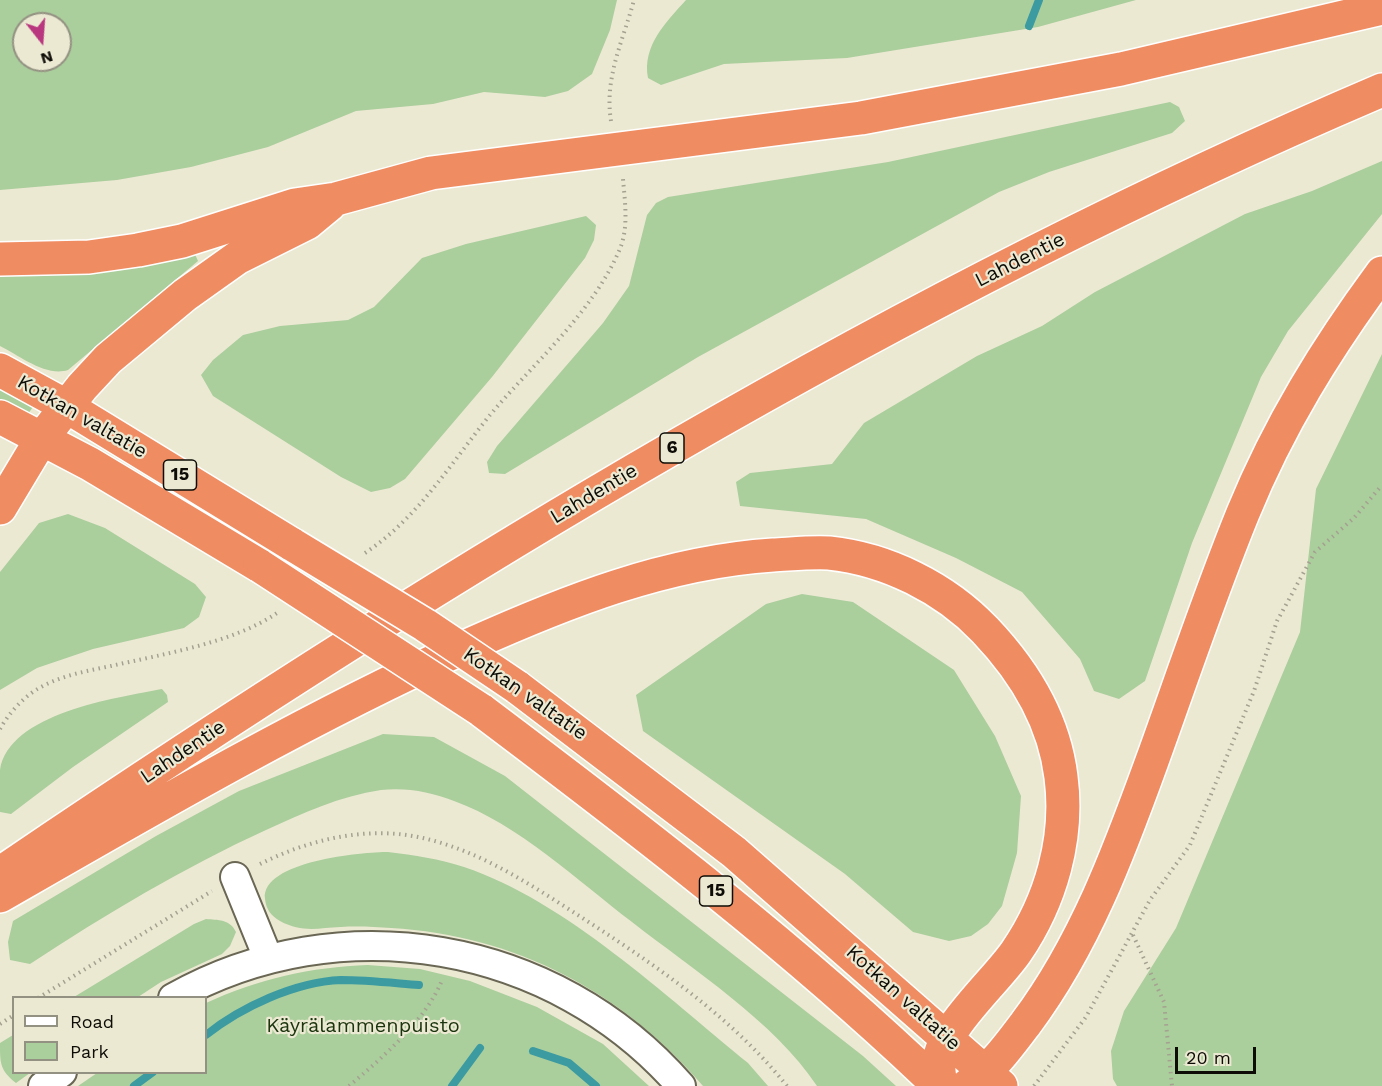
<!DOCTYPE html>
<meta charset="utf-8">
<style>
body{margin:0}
#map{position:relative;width:1382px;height:1086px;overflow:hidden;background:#ece9d3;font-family:"Work Sans",sans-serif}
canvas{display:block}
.legend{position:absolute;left:12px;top:996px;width:195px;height:78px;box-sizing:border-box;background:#ece9d3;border:2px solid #939181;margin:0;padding:8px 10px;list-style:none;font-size:18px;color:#0d0c06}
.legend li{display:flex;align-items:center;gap:12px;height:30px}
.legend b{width:30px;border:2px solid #939181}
.north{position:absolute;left:12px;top:12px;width:60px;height:60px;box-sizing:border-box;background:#ece9d3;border:2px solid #939181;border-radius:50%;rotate:163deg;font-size:16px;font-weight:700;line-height:24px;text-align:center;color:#0d0c06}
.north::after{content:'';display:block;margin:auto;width:21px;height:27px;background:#b9377f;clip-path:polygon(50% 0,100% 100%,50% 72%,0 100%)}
.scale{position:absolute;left:1175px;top:1047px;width:81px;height:27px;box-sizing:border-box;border:3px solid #0d0c06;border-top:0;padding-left:8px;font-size:18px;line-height:21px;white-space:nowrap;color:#0d0c06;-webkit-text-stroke:4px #ece9d3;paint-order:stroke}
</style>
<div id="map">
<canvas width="1382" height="1086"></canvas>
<ul class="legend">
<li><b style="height:8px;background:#fff"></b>Road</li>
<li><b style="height:16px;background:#abce9d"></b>Park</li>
</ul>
<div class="north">N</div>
<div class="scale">20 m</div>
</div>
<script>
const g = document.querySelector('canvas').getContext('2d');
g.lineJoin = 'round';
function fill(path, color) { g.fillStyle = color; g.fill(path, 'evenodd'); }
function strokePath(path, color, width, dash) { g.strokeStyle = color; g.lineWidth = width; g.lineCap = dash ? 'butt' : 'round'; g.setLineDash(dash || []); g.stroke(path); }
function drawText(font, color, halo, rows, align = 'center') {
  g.font = font + ' "Work Sans",sans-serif'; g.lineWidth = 4.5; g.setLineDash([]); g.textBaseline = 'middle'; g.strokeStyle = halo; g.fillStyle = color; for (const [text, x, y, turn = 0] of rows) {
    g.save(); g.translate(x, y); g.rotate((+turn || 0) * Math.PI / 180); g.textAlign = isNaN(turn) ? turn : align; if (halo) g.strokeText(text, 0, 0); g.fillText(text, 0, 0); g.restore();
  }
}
const green = new Path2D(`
 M0,0H617L610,30L592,74L568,91L545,97L484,92L433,104L356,111L268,147L191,167L117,180L0,190ZM24,24H60V60H24Z
 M686,0H1136L1038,27L847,58L724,64L661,85L648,78C642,46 666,22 686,0Z
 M1170,102L1179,107L1185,121L1172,133L1049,172L999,192L698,357L505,474L489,473L487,462L497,446L603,323L629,286L647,215L656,203L668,197L888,162Z
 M1382,161V214L1288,331L1261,377L1192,543L1145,681L1119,699L1094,691L1080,659L1022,592L956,558L866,519L740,506L736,482L750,473L832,464L864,423L977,356L1042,326L1095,292L1245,214L1312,191Z
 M586,216L596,225L594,240L585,258L492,377L405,479L390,488L371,492L341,477L213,396L201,375L213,360L243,335L280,326L348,320L374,307L422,258L466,244Z
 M194,252L198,261L68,370C46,377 20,356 0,346V274C66,275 129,263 194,252Z
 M1382,354V1086H1117L1113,1079L1111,1051L1124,1011L1176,928L1300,632L1316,489Z
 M0,380L37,401L26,417L0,403Z
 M68,514L105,528L195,584L206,597L199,617L184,628L93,649L37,668L0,690V572L39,523Z
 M802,594L853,602L954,670L995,736L1021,796L1017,853L1002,906L988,924L971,936L949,941L913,932L845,874L643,731L636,695L766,604Z
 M162,689L167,695L168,702L73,767L11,814L0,812C0,798 0,783 0,770C9,713 116,698 162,689Z
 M383,734L434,737L505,776L863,1056L896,1086H817C775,1022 692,969 632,922C578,881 518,824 454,801C432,792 405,787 381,790C340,796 303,813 266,830C183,868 106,914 30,964L10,960L8,942L13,921L156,836L239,791Z
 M388,852C414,855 440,859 464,867C564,900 667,997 748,1063L768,1086H703C623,992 515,935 391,928C375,927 358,926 341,927C318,928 302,933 280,921C271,916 266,909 265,899C261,861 363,852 388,852Z
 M206,919C218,920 230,919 236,932L230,946L222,954L161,982L138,997H74L194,924Z
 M368,965L420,969L470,981L537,1007L603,1044L649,1086H78L97,1073L206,1072V1003C258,979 311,967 368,965Z
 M13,1035L14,1072L30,1073L16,1083C0,1070 0,1064 0,1043Z`);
const stream = new Path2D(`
 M1029,26L1039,0
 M206,1035C241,1007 295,982 341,980C366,980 393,983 419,985
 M533,1051L569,1063L596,1086
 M134,1086L153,1072
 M452,1086L480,1048`);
const path = new Path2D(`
 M611,121C604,78 623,41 634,0
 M365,553C418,518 451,463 490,415C533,364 592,313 619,251C629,229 625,203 623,179
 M0,729C9,713 24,696 41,687C63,675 87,671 111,666C163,654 233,643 277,613
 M260,864C308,840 365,826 418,837C478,849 531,885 581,917C655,965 731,1016 787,1086
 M1133,935L1164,1002L1172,1086
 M38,998L212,891
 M0,1024L14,1015
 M349,1086C381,1059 427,1019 442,980
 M1034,1086L1086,1017L1150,900L1190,845L1254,691L1277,621L1315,552L1354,518L1382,485`);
const minor = new Path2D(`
 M235,877L268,958
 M173,998C340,904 554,940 681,1086
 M43,1086L62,1072`);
const highway = new Path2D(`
 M0,259L89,257L138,250L182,241L295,205L336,199L431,173L861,118L1121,69L1382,8
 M0,370L66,406L293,545
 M0,417L90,464L260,566
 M0,508L42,438L82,387L108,359L185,295L237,258L307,223L330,204
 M517,687L734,852L1001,1086
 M481,710C639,829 796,949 939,1086
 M2,872C440,575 894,298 1382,90
 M0,896C153,808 306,719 467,646C565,602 665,562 773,555C792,554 811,552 829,553C887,559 945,588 985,630C1024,671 1054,719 1061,777C1069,838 1051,901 1016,952C996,981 942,1028 939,1062C938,1069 940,1079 941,1086
 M967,1086C992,1069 1008,1047 1026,1023C1085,944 1119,852 1152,761C1182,678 1210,594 1243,513C1279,425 1326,349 1382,273`);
const highwayBridge = new Path2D(`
 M293,545L425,625L517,687
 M260,566L481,710`);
const shields = [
 [672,448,24],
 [180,475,33],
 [716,891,33]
];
const shieldNames = [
 ["6",672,448],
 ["15",180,475],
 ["15",716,891]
];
const streetNames = [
 ["Lahdentie",1020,260,-27],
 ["Kotkan valtatie",82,417,30],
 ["Lahdentie",594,494,-31],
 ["Kotkan valtatie",525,694,35],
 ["Lahdentie",183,752,-34],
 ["Kotkan valtatie",903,998,42]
];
const parkNames = [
 ["Käyrälammenpuisto",363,1026]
];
fill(green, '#abce9d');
strokePath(stream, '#3b9ba1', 8);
strokePath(minor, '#6a6755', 32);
strokePath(highway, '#fff', 36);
strokePath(path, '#a4a190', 4, [1.5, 4.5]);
strokePath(minor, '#fff', 28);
strokePath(highway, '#f08c61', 33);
strokePath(highwayBridge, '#fff', 36, []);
strokePath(highwayBridge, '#f08c61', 33);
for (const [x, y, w] of shields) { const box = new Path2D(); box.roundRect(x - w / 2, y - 15, w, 30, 4.5); g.fillStyle = '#ece9d3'; g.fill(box); strokePath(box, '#0d0c06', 1.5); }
drawText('bold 18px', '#0d0c06', null, shieldNames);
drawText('20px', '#0d0c06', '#ece9d3', streetNames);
drawText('20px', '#1a340d', '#ece9d3', parkNames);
</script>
